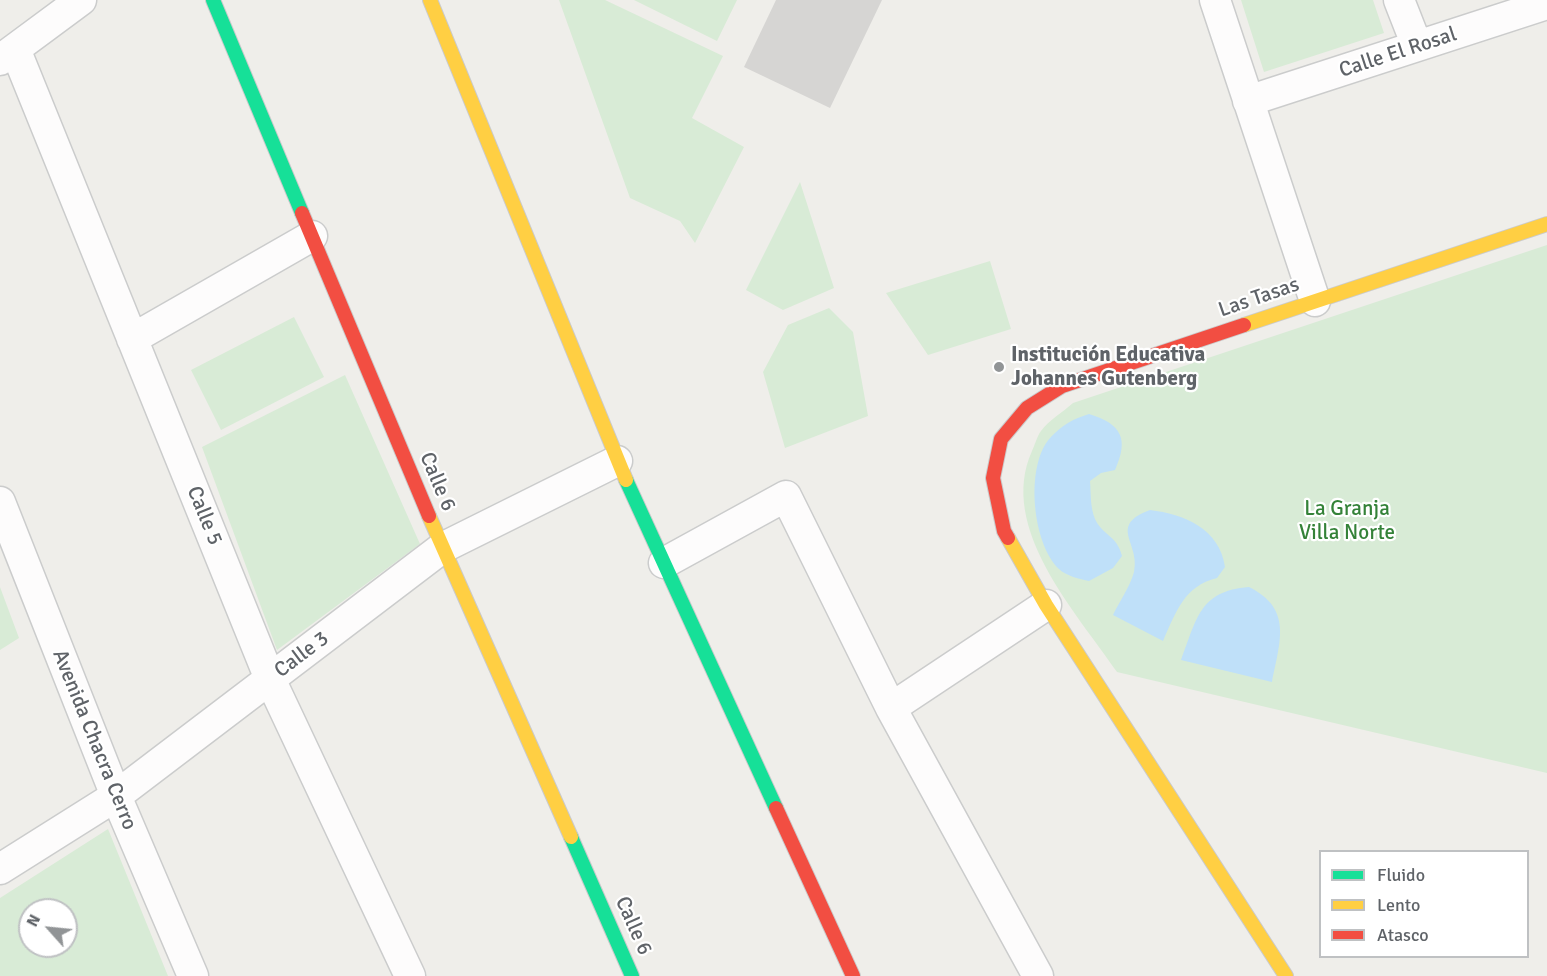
<!DOCTYPE html>
<meta charset="utf-8">
<style>
body{margin:0}
#map{position:relative;width:1547px;height:976px;overflow:hidden;background:#efeeea;font-family:Signika,sans-serif}
canvas{display:block}
.legend{position:absolute;left:1319px;top:850px;width:210px;height:108px;box-sizing:border-box;background:#fff;border:2px solid #bfc1c3;margin:0;padding:8px 10px;list-style:none;font-size:18px;color:#5f6368}
.legend li{display:flex;align-items:center;gap:12px;height:30px}
.legend b{width:30px;border:2px solid #bfc1c3}
.north{position:absolute;left:18px;top:898px;width:60px;height:60px;box-sizing:border-box;background:#fff;border:2px solid #bfc1c3;border-radius:50%;rotate:297deg;font-size:16px;font-weight:700;line-height:24px;text-align:center;color:#5f6368}
.north::after{content:'';display:block;margin:auto;width:21px;height:27px;background:#919496;clip-path:polygon(50% 0,100% 100%,50% 72%,0 100%)}
</style>
<div id="map">
<canvas width="1547" height="976"></canvas>
<ul class="legend">
<li><b style="height:8px;background:#16e098"></b>Fluido</li>
<li><b style="height:8px;background:#ffcf43"></b>Lento</li>
<li><b style="height:8px;background:#f24e42"></b>Atasco</li>
</ul>
<div class="north">N</div>
</div>
<script>
const g = document.querySelector('canvas').getContext('2d');
g.lineJoin = 'round';
function fill(path, color) { g.fillStyle = color; g.fill(path, 'evenodd'); }
function strokePath(path, color, width, dash) { g.strokeStyle = color; g.lineWidth = width; g.lineCap = dash ? 'butt' : 'round'; g.setLineDash(dash || []); g.stroke(path); }
function drawText(font, color, halo, rows, align = 'center') {
  g.font = font + ' Signika,sans-serif'; g.lineWidth = 4.5; g.setLineDash([]); g.textBaseline = 'middle'; g.strokeStyle = halo; g.fillStyle = color; for (const [text, x, y, turn = 0] of rows) {
    g.save(); g.translate(x, y); g.rotate((+turn || 0) * Math.PI / 180); g.textAlign = isNaN(turn) ? turn : align; if (halo) g.strokeText(text, 0, 0); g.fillText(text, 0, 0); g.restore();
  }
}
const green = new Path2D(`
 M559,0H605L723,56L692,118L744,147L695,243L680,221L630,198Z
 M634,0H737L717,41Z
 M1241,0H1373L1384,33L1264,72Z
 M800,182L834,288L783,310L746,290Z
 M1547,245V773L1117,672C1077,613 997,528 1032,451C1035,445 1037,436 1041,431C1049,420 1063,412 1073,403Z
 M990,261L1011,329L928,355L886,293Z
 M829,308L853,332L868,416L785,448L763,372L788,325Z
 M294,317L324,377L221,430L191,370Z
 M345,375L420,544L277,650L202,447Z
 M0,587L19,638L0,650Z
 M108,829L168,976H0V898ZM30,910H66V946H30Z`);
const water = new Path2D(`
 M1089,414C1122,424 1129,439 1115,470L1101,473L1090,481C1091,494 1090,507 1095,519C1102,535 1117,535 1122,556L1113,568L1089,581C1080,579 1066,576 1059,569C1032,543 1025,466 1050,438C1062,425 1073,419 1089,414Z
 M1150,510C1184,514 1220,529 1225,567L1217,578C1184,586 1176,612 1163,641L1113,615C1119,602 1130,587 1134,572C1141,543 1107,526 1150,510Z
 M1249,587C1293,609 1280,641 1272,682L1181,660C1197,619 1199,591 1249,587Z`);
const building = new Path2D(`
 M776,0H882L830,108L744,67Z`);
const street = new Path2D(`
 M1215,0L1315,301
 M1399,0L1417,46
 M15,49L270,679L410,976
 M0,60L81,0
 M1248,101L1547,4
 M132,339L312,236
 M0,502L116,796L193,976
 M664,563L786,496L891,708L1038,976
 M891,708L1046,605
 M0,869L116,796L442,548L617,461`);
const fast = new Path2D(`
 M213,0L302,213
 M626,480L776,808
 M571,837L632,976`);
const slow = new Path2D(`
 M430,0L626,480
 M1244,325L1547,224
 M429,516L571,837
 M1008,538L1046,605L1286,976`);
const jam = new Path2D(`
 M302,213L429,516
 M1008,538L1004,531L993,478L1001,439L1027,408L1062,386L1244,325
 M776,808L853,976`);
const markers = [
 [999,367,6,"#919496"]
];
const streetNames = [
 ["Calle El Rosal",1398,53,-18],
 ["Las Tasas",1259,298,-19],
 ["Calle 6",437,482,67],
 ["Calle 5",204,516,68],
 ["Calle 3",302,655,-37],
 ["Avenida Chacra Cerro",94,740,68],
 ["Calle 6",633,926,66]
];
const poiNames = [
 ["Institución Educativa",1011,355],
 ["Johannes Gutenberg",1011,379]
];
const parkNames = [
 ["La Granja",1347,509],
 ["Villa Norte",1347,533]
];
fill(green, '#d8ebd6');
fill(water, '#bfe0f9');
fill(building, '#d6d5d3');
strokePath(street, '#cbcccc', 33);
strokePath(fast, '#cacacb', 16);
strokePath(slow, '#cacacb', 16);
strokePath(jam, '#cacacb', 16);
strokePath(street, '#fdfcfc', 30);
strokePath(fast, '#16e098', 14);
strokePath(slow, '#ffcf43', 14);
strokePath(jam, '#f24e42', 14);
for (const [x, y, r, color] of markers) { const dot = new Path2D(); dot.arc(x, y, r, 0, 2 * Math.PI); g.fillStyle = color; g.fill(dot); strokePath(dot, '#fff', 2); }
drawText('21px', '#5f6368', '#fff', streetNames);
drawText('bold 21px', '#5f6368', '#fff', poiNames, 'left');
drawText('21px', '#348238', '#fff', parkNames);
</script>
